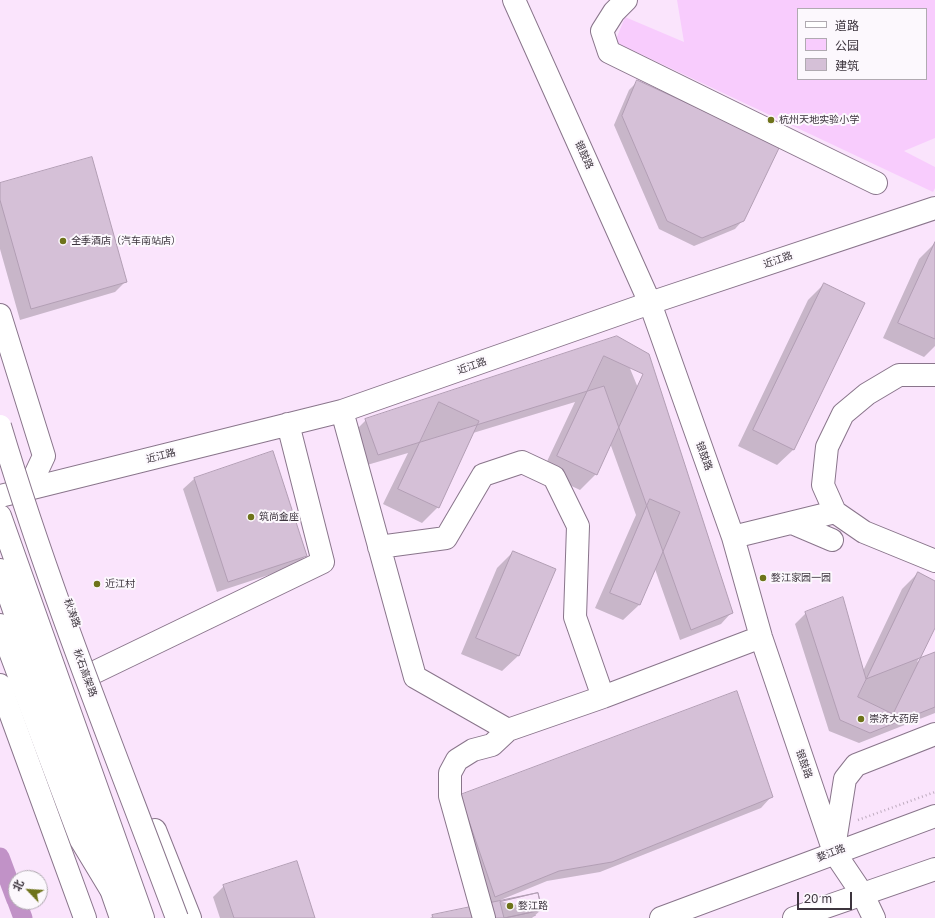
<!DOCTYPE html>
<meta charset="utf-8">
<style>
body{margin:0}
#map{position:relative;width:935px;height:918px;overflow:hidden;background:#fae4fc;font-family:"Golos Text","Noto Sans SC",sans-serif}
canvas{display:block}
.legend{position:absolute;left:797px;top:8px;width:130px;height:72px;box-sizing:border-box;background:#fcf8fd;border:1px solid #b0aab1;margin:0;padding:5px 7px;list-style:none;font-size:12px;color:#3d353e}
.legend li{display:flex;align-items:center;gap:8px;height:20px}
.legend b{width:20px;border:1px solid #b0aab1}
.north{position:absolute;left:8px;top:870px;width:40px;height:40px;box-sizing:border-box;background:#fcf8fd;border:1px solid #b0aab1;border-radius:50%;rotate:295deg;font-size:11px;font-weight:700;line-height:16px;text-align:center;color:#3d353e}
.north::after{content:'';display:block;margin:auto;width:14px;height:18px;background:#6e731a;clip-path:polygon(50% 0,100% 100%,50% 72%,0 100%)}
.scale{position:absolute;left:797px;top:892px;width:55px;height:18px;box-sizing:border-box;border:2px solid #3d353e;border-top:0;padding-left:5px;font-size:12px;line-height:14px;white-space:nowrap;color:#3d353e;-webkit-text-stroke:3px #fcf8fd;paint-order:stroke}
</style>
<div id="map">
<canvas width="935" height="918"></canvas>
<ul class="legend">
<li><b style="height:5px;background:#fff"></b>道路</li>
<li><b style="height:11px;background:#f8ccfd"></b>公园</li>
<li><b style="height:11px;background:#d5c0d7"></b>建筑</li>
</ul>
<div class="north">北</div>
<div class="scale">20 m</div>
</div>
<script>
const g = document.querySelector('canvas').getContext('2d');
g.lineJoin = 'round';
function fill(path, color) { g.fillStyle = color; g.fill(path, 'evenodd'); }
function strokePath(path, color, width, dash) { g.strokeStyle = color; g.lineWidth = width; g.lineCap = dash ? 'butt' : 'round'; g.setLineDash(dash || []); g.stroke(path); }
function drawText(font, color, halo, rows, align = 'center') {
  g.font = font + ' "Golos Text","Noto Sans SC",sans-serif'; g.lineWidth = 4; g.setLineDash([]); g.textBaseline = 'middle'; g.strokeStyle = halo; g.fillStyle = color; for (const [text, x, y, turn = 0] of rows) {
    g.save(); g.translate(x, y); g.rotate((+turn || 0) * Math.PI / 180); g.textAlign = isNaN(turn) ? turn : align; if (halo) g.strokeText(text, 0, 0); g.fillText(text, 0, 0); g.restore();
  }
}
const green = new Path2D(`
 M677,0H935V138L904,151L935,167V188L933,192L615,42L625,17L684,42ZM798,9H926V79H798Z`);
const shadow = new Path2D(`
 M637,82L743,220L735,229L694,246L659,229L614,125L629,90Z
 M0,184L125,282L115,292L20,320L0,249Z
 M935,243V346L924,357L883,338L919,259Z
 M824,284L864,303L793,450L777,465L738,446L808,300Z
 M617,337L731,613L721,624L680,640L655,569L639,605L623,620L595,608L636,515L610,443L596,474L580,490L542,472L575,402L473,433L438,507L422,523L383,504L408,453L367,465L355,431L366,420Z
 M194,479L306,555L296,566L217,592L183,489Z
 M513,552L554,570L518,656L502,671L461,654L497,568Z
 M918,573L935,582V625L917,662L935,654V713L859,743L829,731L795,624L806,613L863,671L902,589Z
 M771,797L761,808L600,872L547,881L498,901L541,910L532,918H430L433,916L483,905L450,807Z
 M224,886L314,918H220L213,897Z`);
const canal = new Path2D(`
 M0,857L16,900
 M17,902L23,918`);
const building = new Path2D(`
 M637,80L780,146L744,221L702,238L667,221L622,116Z
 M92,157L127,282L31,309L0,200V183Z
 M935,242V339L898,323Z
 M824,283L865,303L794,450L753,430Z
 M617,336L649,354L733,613L691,630L604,386L378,455L365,419Z
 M604,356L643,374L597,475L557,456Z
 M439,402L479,421L439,508L398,489Z
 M273,451L307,556L228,582L194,478Z
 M650,499L680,512L640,605L610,593Z
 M513,551L556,569L519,656L476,638Z
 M918,572L935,581V628L893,714L858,697Z
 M843,597L866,679L935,652V707L870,733L840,720L805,612Z
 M737,691L773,797L612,862L559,871L495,897L460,795Z
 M297,861L315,918H234L223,885Z
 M538,893L542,910L505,918H433L432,915Z
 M538,893L542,910L504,918L500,902Z`);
const path = new Path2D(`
 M858,820L935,792
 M530,904L535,917`);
const minor = new Path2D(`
 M514,0L650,303L733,537L761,637L834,852L863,895L874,918
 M626,0L614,12L602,31L609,52L876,183
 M935,375H899L867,394L843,414L827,447L823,485L835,512L864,532L935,561
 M342,411L415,677L508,730L603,697L761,637
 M0,496L342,411L650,303L935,208
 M792,523L832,540
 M733,537L835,512
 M379,547L446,538L483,475L522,462L554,477L578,526L575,617L603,697
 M93,673L323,562L288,424
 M834,848L845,779L856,765L935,734
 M484,918L450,796V773L457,760L473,750L492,745L508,730`);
const major = new Path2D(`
 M0,570L121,918
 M0,685L85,918
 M155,830L190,918
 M661,918L935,816
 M794,918L935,869`);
const highway = new Path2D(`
 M0,315L44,456L28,490
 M0,516L143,918
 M0,625L81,840L110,888`);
const highwayBridge = new Path2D(`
 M0,426C50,593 116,755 177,918`);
const markers = [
 [771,120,4,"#6e731a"],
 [63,241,4,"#6e731a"],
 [251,517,4,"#6e731a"],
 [763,578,4,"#6e731a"],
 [97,584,4,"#6e731a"],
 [861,719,4,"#6e731a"],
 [510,906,4,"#6e731a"]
];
const poiNames = [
 ["杭州天地实验小学",779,120],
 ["全季酒店（汽车南站店）",71,241],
 ["筑尚金座",259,517],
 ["婺江家园一园",771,578],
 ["近江村",105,584],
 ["崇济大药房",869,719],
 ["婺江路",518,906]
];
const streetNames = [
 ["银鼓路",584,155,66],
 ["近江路",778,260,-19],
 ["近江路",472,366,-19],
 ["近江路",161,456,-14],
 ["银鼓路",704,456,70],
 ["秋涛路",72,613,70],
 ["秋石高架路",85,673,70],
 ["银鼓路",804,764,71],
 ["婺江路",831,853,-21]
];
fill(green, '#f8ccfd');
fill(shadow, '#0003');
strokePath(canal, '#c192c7', 19);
fill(building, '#d5c0d7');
strokePath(building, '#b29eb4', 1);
strokePath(minor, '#89758b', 24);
strokePath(major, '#89758b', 24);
strokePath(highway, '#89758b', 24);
strokePath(path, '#bdabbe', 2.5, [1, 3]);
strokePath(minor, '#fff', 22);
strokePath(major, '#fff', 22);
strokePath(highway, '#fff', 22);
strokePath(highwayBridge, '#89758b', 24, []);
strokePath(highwayBridge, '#fff', 22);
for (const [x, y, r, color] of markers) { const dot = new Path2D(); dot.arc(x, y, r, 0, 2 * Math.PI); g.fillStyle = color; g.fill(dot); strokePath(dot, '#fcf8fd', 1.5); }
drawText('10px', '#3d353e', '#fcf8fd', poiNames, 'left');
drawText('10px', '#3d353e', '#fcf8fd', streetNames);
</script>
